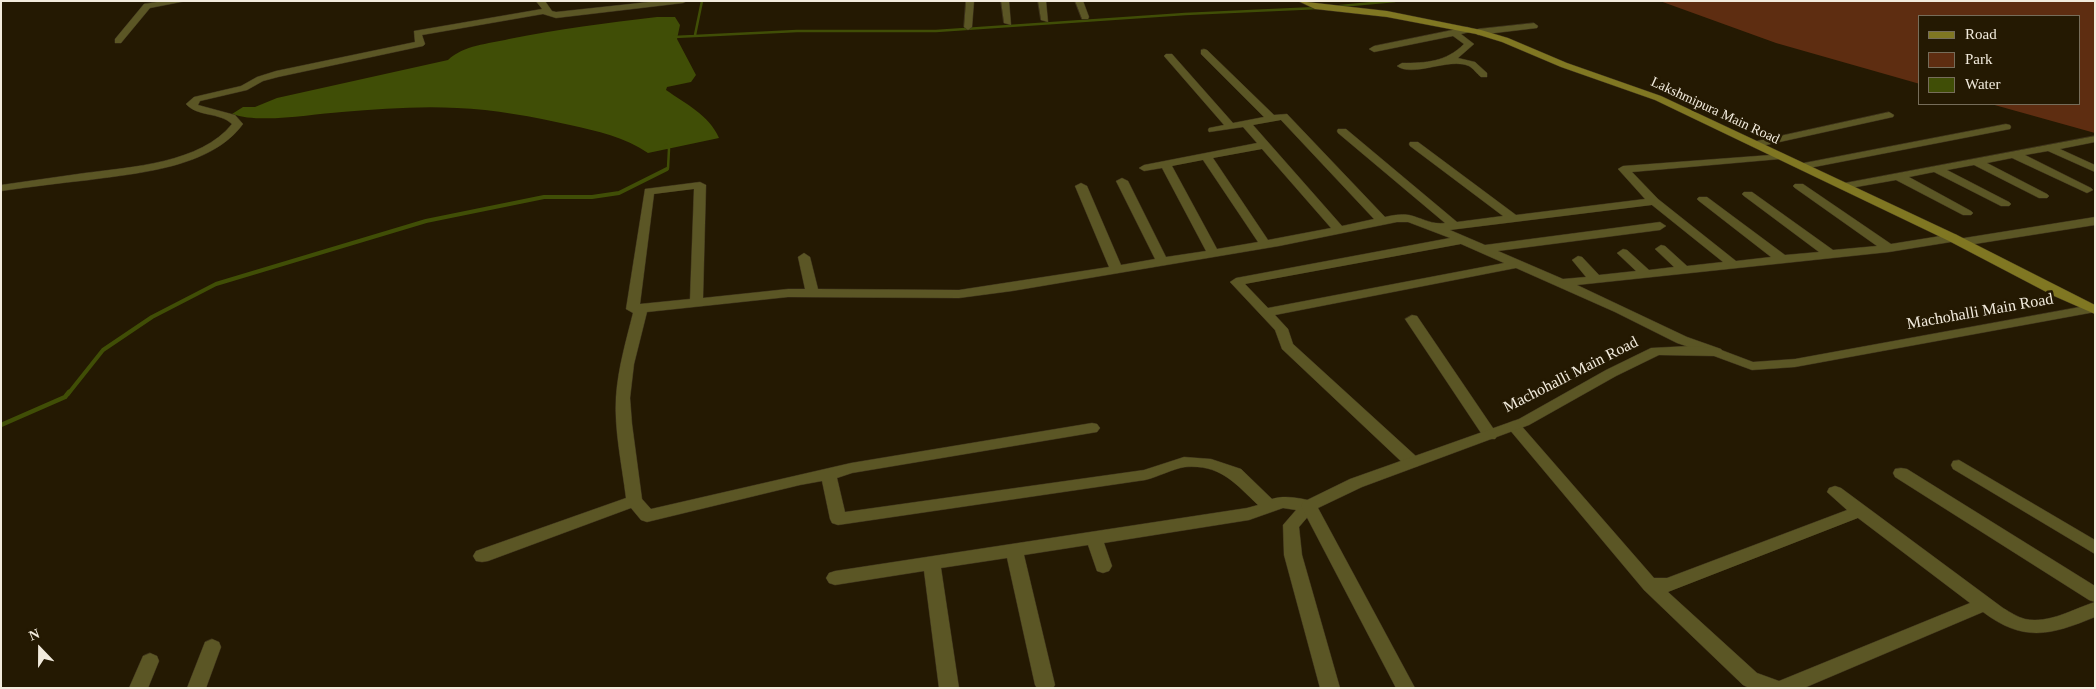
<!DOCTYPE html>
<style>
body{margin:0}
#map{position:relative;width:2096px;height:689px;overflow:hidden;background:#241902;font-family:Georgia,serif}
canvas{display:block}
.frame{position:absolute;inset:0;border:2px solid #f2ebdd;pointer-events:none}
.legend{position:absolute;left:1918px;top:15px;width:162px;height:90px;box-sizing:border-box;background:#241902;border:1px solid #766d5a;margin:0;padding:6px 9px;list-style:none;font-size:15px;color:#f2ebdd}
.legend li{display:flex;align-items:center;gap:10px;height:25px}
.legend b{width:25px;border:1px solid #766d5a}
.north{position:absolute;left:15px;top:624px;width:50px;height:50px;-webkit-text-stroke:4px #241902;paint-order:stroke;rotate:338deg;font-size:14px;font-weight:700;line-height:20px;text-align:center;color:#f2ebdd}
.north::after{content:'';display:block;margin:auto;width:18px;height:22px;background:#f2ebdd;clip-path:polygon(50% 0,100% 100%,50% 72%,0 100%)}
</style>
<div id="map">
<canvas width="2096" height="689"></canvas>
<div class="frame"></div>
<ul class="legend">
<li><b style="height:6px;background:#807722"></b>Road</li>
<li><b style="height:14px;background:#5e2d11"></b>Park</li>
<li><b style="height:14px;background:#404e06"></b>Water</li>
</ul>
<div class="north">N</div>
</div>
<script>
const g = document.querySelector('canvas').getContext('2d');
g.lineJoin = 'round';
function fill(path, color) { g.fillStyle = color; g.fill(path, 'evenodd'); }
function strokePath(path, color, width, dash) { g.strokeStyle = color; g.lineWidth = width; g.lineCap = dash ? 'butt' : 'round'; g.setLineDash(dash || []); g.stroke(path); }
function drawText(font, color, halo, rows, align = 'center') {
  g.font = font + ' Georgia,serif'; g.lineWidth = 5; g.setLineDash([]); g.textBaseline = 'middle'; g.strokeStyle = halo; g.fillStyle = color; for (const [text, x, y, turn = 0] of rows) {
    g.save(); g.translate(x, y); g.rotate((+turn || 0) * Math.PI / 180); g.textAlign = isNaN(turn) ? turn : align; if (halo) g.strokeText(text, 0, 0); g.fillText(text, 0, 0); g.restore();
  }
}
const green = new Path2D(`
 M1660,1H2095V133L1991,104H2080V16H1920V84L1776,43Z`);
const water = new Path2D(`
 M657,17H675L680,25L677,39L696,75L691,82L667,87L666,90C686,104 709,115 719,138L648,153C625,137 597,131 570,125C533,117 494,109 457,108C418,106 380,109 342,112C312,114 260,124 232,114L243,107H255L277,98L448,60C464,45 488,44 509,39C558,29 607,23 657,17Z`);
const streamFar2 = new Path2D(`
 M1340,6L1395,1
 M695,35L702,1
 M674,37L797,31H936L1185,14L1318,8
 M664,170L668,168L669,149L666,145`);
const streamFar1 = new Path2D(`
 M68,394L103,350L152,317L216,284L426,221L544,197H592L619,193L667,169`);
const stream = new Path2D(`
 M1,425L65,397L69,392`);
const minor = new Path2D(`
 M163,1H186L150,8L121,43H115V39L144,4Z
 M536,1H545L552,11L556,12L658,1H687L683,3L556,18L543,14L422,35L425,44L423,46L278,77L263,81L247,90L200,101L198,105L235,115L243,124C211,168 138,173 89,180C59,183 30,187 1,191V185C29,181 57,177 85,173C131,167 201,163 232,124C220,112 197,117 186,104L194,97L241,86L257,77L276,71L415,42L414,31L542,9Z
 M966,1H974L972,27L968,30L964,27Z
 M1001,1H1009L1011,25L1004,23Z
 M1038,1H1046L1048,22L1041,20Z
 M1075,1H1083L1089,17L1088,19H1082Z
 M1534,23L1538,26L1537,28L1478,35L1474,32L1478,29Z
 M1467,27L1470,28V32L1461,34L1474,44L1458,58L1475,62L1487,73V77H1481C1477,74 1473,68 1469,66C1449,57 1413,78 1397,66L1402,63C1426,63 1446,62 1464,44L1453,36L1374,52L1369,49L1374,46Z
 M1204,49L1207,50L1274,115L1287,114L1385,217C1393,215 1400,214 1409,215C1422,218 1432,225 1445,223L1338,133L1337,131L1338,129H1346L1457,222L1503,216L1410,146L1409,144L1410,142H1418L1516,215L1645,199L1618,169L1623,166L1784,154L1785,156L1780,159L1632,172L1658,199L1736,261L1771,257L1699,201L1697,199L1699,197H1707L1785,255L1819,252L1744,196L1742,194L1744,192H1752L1833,250L1877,246L1795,188L1793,186L1795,184H1803L1891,244L1953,234L1957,235L1958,239L2095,217V225L1962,246L1958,245L1957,241L1889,252L1577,285L1687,337L1721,349L1723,352L1721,355L1716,356L1677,343L1615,312L1516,268L1275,315L1288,329L1293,344L1418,458L1420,462L1418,466L1412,467L1406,466L1282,349L1275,330L1230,282L1236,278L1450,238L1408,222H1397L1279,246L1012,291L959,298L788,297L647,312L634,364L630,398L632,424L642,499L651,509L851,463L1092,423L1097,424L1100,428L1097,432L852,473L837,478L845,512L1144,470L1184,457L1211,459L1241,469L1272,499C1285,495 1301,498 1315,502L1317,506L1299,527L1302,555L1340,688H1320L1284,555L1283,525L1296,510L1283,508L1249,520L1104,543L1112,566L1109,571L1103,573L1097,571L1088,545L1024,555L1055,685L1053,688H1037L1035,685L1007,558L941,568L959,688H939L924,571L835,585L829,583L826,578L829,573L835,571L1247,508L1258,505C1235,483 1220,464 1185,467C1172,469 1158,477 1145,480L838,525L832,523L830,519L822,481L800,485L647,522L641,520L631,508L488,561L482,562L476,561L473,556L476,551L626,498C622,465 614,430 616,397C618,368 626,341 633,313L626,309L645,189L700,182L706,185L703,298L788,289H805L798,257L804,253L810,257L818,289L959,290L1109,267L1075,186L1081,183L1087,186L1121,265L1155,259L1116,181L1122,178L1128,181L1166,257L1206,251L1162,168L1144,171L1139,168L1144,165L1257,143L1243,127L1209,132L1208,130L1209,128L1224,125L1164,56L1166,54H1172L1233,123L1264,117L1201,54V50ZM1281,120L1374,219L1342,226L1253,125ZM1262,149L1331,228L1268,240L1213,158ZM1203,160L1258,242L1217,249L1172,166ZM694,189L690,299L640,304L654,194ZM1652,205L1723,262L1687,266L1665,246L1661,245L1655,249L1674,267L1649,270L1627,250L1623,249L1617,253L1636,271L1599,275L1582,257L1578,256L1572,260L1586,277L1563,279L1498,251L1660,230L1666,226L1660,222L1485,245L1450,230ZM1461,244L1504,263L1268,308L1245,284Z
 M1889,112L1894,115L1893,117L1757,147L1752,144L1757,141Z
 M2006,124L2010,125L2011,127L2010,129L1804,169L1799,166L1804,163Z
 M2095,136V142L2060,149L2095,165V172L2048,151L2025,155L2091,188L2093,190L2087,193L2012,158L1987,163L2047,194L2049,196L2047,198H2039L1974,165L1947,170L2009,202L2011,204L2009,206H2001L1934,172L1909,177L1971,211L1973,213L1971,215H1963L1896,180L1845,189L1839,186L1845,183Z
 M1412,315L1417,316L1495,431L1498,435L1495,439H1485L1405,319Z
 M1514,421L1519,423L1654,578H1667L1847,510L1827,492L1829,488L1835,486L1841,488L2003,608C2010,612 2017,617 2025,619C2049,624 2073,609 2095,602V617C2051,635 2024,643 1983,612L1804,688H1749L1743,685L1644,590L1509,429L1506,426L1509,423ZM1858,518L1970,603L1779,681L1757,673L1668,592Z
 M1959,460L2095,540V554L1953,469L1951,465L1953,461Z
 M1901,468L1907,469L2095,586V602L2089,600L1895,477L1893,473L1895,469Z
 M212,639L219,642L221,647L206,688H187L205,642Z
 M150,653L157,656L159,661L148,688H129L143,656Z`);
const tertiary = new Path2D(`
 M2091,305L2095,306V312L1795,367L1752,370L1714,356L1659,355L1616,376L1529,425L1362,487L1318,508L1415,688H1396L1301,506L1303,502L1350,479L1519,419L1606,370L1651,348L1690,346L1716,348L1753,362L1795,359Z`);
const secondary = new Path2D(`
 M1298,1L1387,11L1481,30L1508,38L1567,63L1661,96L1957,235L2095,305V314L2054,296L1949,241L1655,100L1561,67L1502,42L1476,34L1387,17L1315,9Z`);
const farStreetnames = [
 ["Lakshmipura Main Road",1715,111,25]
];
const streetNames = [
 ["Machohalli Main Road",1980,312,-10],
 ["Machohalli Main Road",1571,375,-27]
];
fill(green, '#5e2d11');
fill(water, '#404e06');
strokePath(streamFar2, '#404e06', 2.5);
strokePath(streamFar1, '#404e06', 4);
strokePath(stream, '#404e06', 4.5);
strokePath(minor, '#3d321c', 1);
strokePath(tertiary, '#3d321c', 1);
strokePath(secondary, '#3d321c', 1);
fill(minor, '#5b5625');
fill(tertiary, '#5b5625');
fill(secondary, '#807722');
drawText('14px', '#f2ebdd', '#241902', farStreetnames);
drawText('16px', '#f2ebdd', '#241902', streetNames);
</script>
